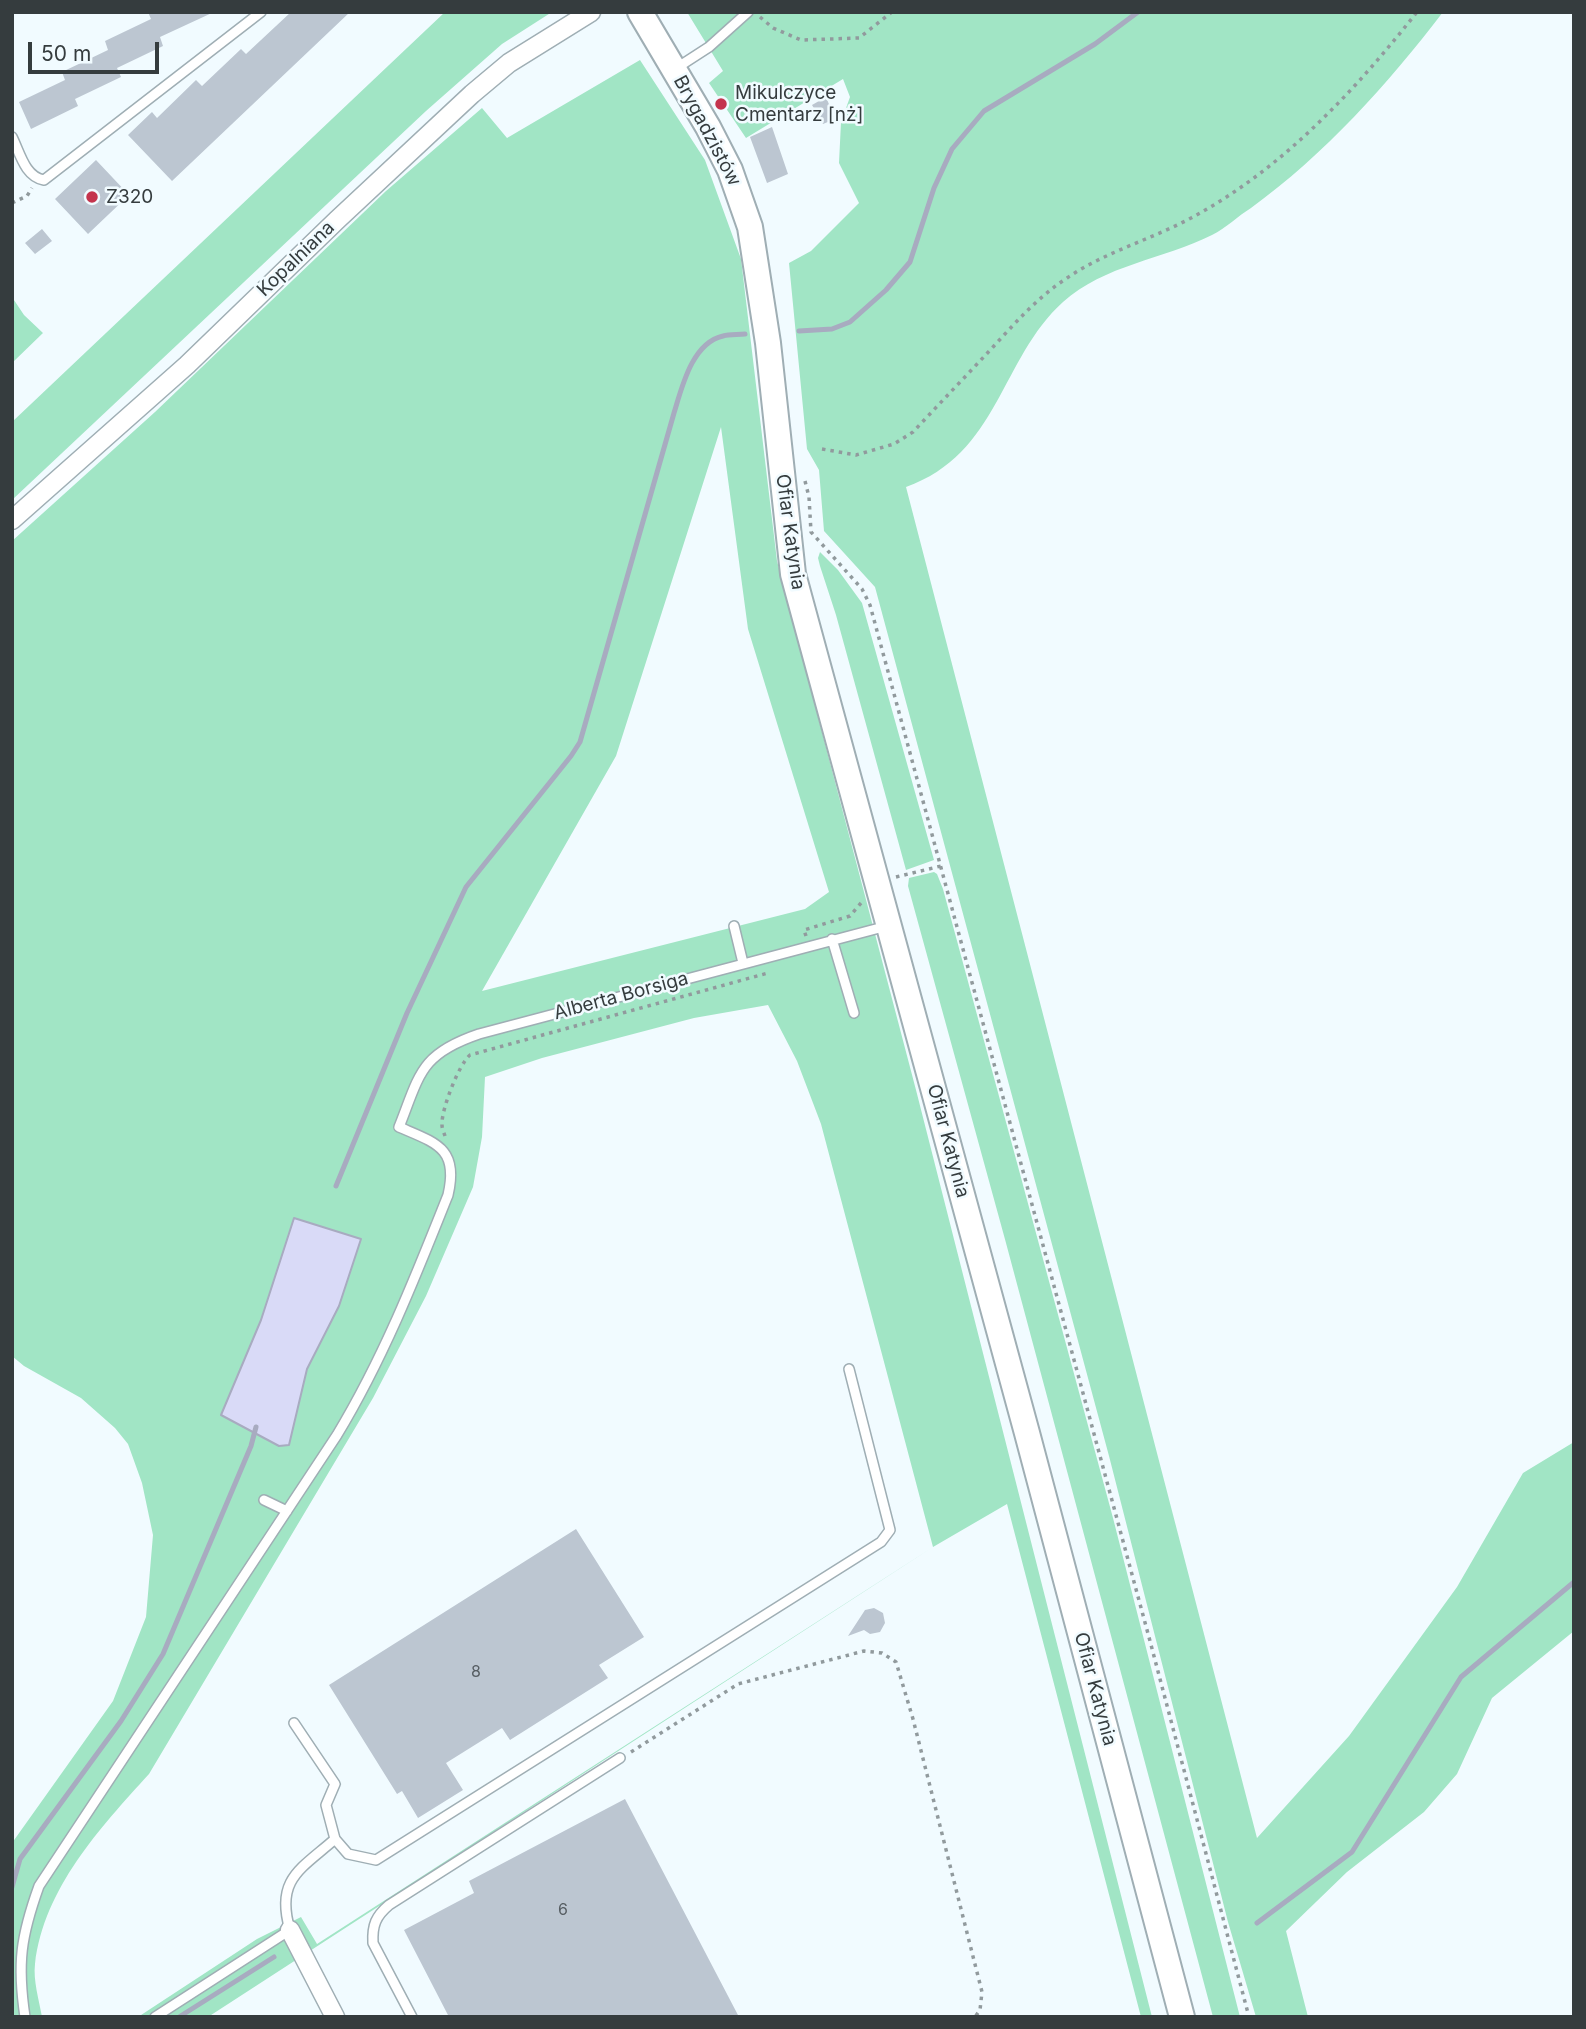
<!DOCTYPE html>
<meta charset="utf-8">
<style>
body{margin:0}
#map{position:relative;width:1586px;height:2029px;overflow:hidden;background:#f1fbff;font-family:Inter,sans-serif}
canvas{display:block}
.frame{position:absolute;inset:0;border:14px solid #353c3e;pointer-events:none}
.scale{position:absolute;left:28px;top:42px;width:131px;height:32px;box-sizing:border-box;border:4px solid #353c3e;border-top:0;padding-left:9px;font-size:21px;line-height:24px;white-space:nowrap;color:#353c3e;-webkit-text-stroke:5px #f1fbff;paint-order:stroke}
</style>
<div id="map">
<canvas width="1586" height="2029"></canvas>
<div class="frame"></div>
<div class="scale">50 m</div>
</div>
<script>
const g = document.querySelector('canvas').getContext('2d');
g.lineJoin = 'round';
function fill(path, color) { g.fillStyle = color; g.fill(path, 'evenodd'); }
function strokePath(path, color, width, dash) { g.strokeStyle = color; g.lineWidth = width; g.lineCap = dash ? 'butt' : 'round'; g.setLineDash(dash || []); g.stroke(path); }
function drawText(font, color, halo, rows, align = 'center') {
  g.font = font + ' Inter,sans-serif'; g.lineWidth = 5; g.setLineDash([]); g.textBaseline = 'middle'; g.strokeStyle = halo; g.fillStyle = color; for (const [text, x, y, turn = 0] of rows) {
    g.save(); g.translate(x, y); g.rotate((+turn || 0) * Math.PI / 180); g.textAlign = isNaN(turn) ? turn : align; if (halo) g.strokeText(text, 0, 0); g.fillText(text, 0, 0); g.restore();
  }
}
const green = new Path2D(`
 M445,12H552L502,44L426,111L12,500V422Z
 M687,12H1443C1388,84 1324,155 1251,208C1238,216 1226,228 1212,235C1164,259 1104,265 1063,302C1000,359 999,454 906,487L1257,1838L1349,1736L1457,1587L1523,1473L1574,1442V1631L1492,1698L1457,1774L1424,1812L1347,1872L1286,1931L1308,2017H1256L1228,1922L1109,1456L875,587L824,531L819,470L807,449L789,263L811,251L859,203L839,163L841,122L850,97L843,79L746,138L709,83L723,71Z
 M640,60L705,160L741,259L777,561L916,1090L1152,2017H1141L1007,1504L933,1547L208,2017H138L257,1939L301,1917L317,1944L933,1547L821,1124L797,1061L768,1005L694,1018L542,1058L485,1077L482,1137L473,1187L426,1296L373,1398L149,1774C100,1828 44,1888 35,1964C33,1980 39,2000 42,2017H12V1843L113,1701L146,1617L153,1535L142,1483L128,1444L115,1428L81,1398L24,1366L12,1356V541L155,412L386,191L482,108L507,138ZM721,427L748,629L829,892L805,909L482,991L616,756Z
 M12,297L24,315L43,333L12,363Z
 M820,552L838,570L862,603L934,860L906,870L836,615L820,566L818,558Z
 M934,872L937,874L943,889L1113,1518L1240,2017H1213L1006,1243L908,886L909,878Z`);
const water = new Path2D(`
 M294,1218L361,1239L339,1306L307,1369L289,1445L279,1446L221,1415L261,1320Z`);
const stream = new Path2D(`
 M799,331L832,329L850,322L886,290L910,262L934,188L952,149L984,111L1095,44L1138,12
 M336,1186L407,1013L466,887L571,756L580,742L674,413C682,387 692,343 723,336C730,334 738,335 745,334
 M12,1887L20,1859L121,1721L163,1654L251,1446L256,1427
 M1257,1923L1352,1852L1461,1677L1574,1582
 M179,2017L274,1957`);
const building = new Path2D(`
 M148,12H214L160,37L163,46L117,68L121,77L75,99L78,106L31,129L19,102L65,80L62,72L108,50L105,41L151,19Z
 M291,12H350L172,181L128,135L152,112L157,118L196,80L202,86L241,49L246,54Z
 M826,97L835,119L823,124L812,105Z
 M772,127L788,174L767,183L750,137Z
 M96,160L129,195L88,234L55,199Z
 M42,229L52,241L35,254L25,243Z
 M576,1529L644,1637L599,1665L608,1678L510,1740L502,1728L446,1763L463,1790L418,1818L402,1791L397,1794L329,1685Z
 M874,1608L883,1613L885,1623L880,1632L870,1634L864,1630L848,1636L865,1610Z
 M625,1799L739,2017H449L404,1930L474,1893L469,1881Z`);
const path = new Path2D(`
 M760,17L773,28L801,40L859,38L892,12
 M12,203L27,196L32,188
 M822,449L856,455L894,444L913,432C940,403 967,375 993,347C1016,322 1038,297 1067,278C1105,252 1150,240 1191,218C1281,170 1354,92 1417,12
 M805,481L809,497L811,532L862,589L870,605L1150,1641L1249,2017
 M896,877L941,866
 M806,936L804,930L850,916L861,903
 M445,1136C444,1133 442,1129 442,1125C441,1110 459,1064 470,1055L768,973
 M631,1752L738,1684L864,1651L882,1653L896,1662L913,1719L982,1992L980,2010L975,2017`);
const lane = new Path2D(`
 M675,69L709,47L748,12
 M12,137C20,153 25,177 44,180L261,12
 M734,926L743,963
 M832,939L854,1013
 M264,1500L287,1511
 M294,1723L335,1784L326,1805L335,1839
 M25,2017C17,1963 21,1936 39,1886L337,1435C383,1359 415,1278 448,1195C459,1148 436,1143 399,1127C420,1074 420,1054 479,1034L887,926
 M155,2017L290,1930C275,1879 301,1869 335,1839L348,1854L376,1860L881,1542L890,1530L849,1369
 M412,2017L373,1943C372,1925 376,1916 389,1905L620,1758`);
const street = new Path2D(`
 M12,520L187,365L337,220L472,94L509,63L591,12
 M290,1930L335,2017`);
const secondary = new Path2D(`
 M640,12L708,127L730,170L750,227L768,343L793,574L1027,1433L1182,2017`);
const markers = [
 [721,104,7,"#c4344d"],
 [92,197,7,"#c4344d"]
];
const numberNames = [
 ["8",476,1672],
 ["6",563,1910]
];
const poiNames = [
 ["Mikulczyce",735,93],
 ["Cmentarz [nż]",735,115],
 ["Z320",106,197]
];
const streetNames = [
 ["Brygadzistów",707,131,62],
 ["Kopalniana",296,259,-44],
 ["Ofiar Katynia",790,532,82],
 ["Alberta Borsiga",621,996,-15],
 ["Ofiar Katynia",948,1141,75],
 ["Ofiar Katynia",1095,1689,75]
];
fill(green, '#a1e5c5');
fill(water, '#d9daf7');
strokePath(water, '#a8abc0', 2);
strokePath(stream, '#a8abc0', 5);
fill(building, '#bcc6d1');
strokePath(lane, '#9faeb4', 12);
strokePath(street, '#9faeb4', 21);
strokePath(secondary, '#9faeb4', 28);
strokePath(path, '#919a9d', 3.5, [3.5, 5]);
strokePath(lane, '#fff', 9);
strokePath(street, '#fff', 18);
strokePath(secondary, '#fff', 24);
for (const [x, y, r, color] of markers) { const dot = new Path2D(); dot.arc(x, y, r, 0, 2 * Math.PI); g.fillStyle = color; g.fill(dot); strokePath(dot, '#f1fbff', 2.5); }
drawText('16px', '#575e63', null, numberNames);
drawText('19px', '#353c3e', '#f1fbff', poiNames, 'left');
drawText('19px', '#353c3e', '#f1fbff', streetNames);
</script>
